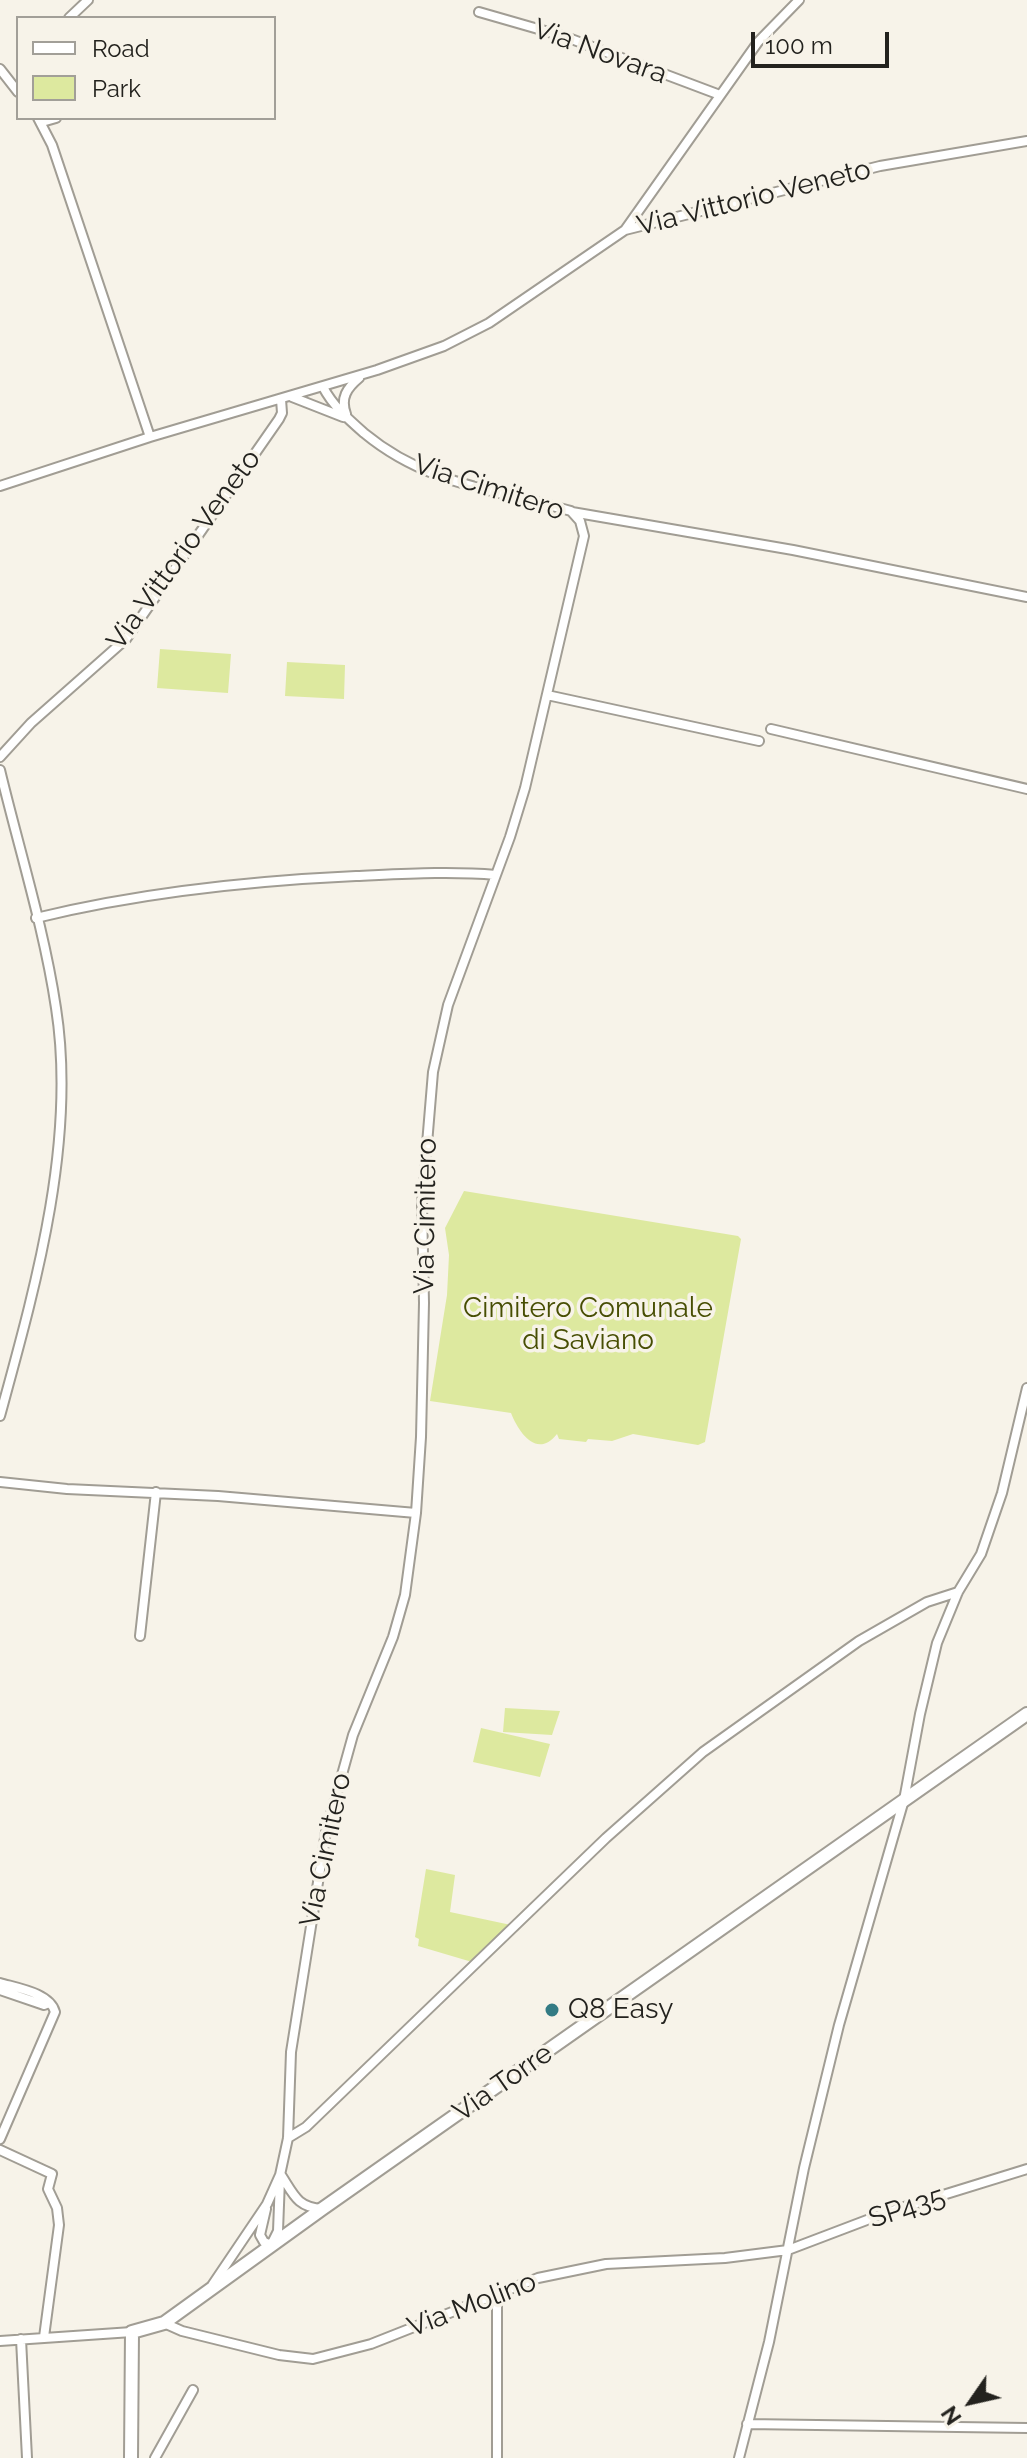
<!DOCTYPE html>
<style>
body{margin:0}
#map{position:relative;width:1027px;height:2458px;overflow:hidden;background:#f7f3e9;font-family:Raleway,sans-serif}
canvas{display:block}
.legend{position:absolute;left:16px;top:16px;width:260px;height:104px;box-sizing:border-box;background:#f7f3e9;border:2px solid #a29f98;margin:0;padding:10px 14px;list-style:none;font-size:24px;color:#23221e}
.legend li{display:flex;align-items:center;gap:16px;height:40px}
.legend b{width:40px;border:2px solid #a29f98}
.north{position:absolute;left:931px;top:2362px;width:80px;height:80px;-webkit-text-stroke:6px #f7f3e9;paint-order:stroke;rotate:236deg;font-size:22px;font-weight:700;line-height:32px;text-align:center;color:#23221e}
.north::after{content:'';display:block;margin:auto;width:28px;height:36px;background:#23221e;clip-path:polygon(50% 0,100% 100%,50% 72%,0 100%)}
.scale{position:absolute;left:751px;top:32px;width:138px;height:36px;box-sizing:border-box;border:4px solid #23221e;border-top:0;padding-left:10px;font-size:24px;line-height:28px;white-space:nowrap;color:#23221e;-webkit-text-stroke:6px #f7f3e9;paint-order:stroke}
</style>
<div id="map">
<canvas width="1027" height="2458"></canvas>
<ul class="legend">
<li><b style="height:10px;background:#fff"></b>Road</li>
<li><b style="height:22px;background:#dde99f"></b>Park</li>
</ul>
<div class="north">N</div>
<div class="scale">100 m</div>
</div>
<script>
const g = document.querySelector('canvas').getContext('2d');
g.lineJoin = 'round';
function fill(path, color) { g.fillStyle = color; g.fill(path, 'evenodd'); }
function strokePath(path, color, width, dash) { g.strokeStyle = color; g.lineWidth = width; g.lineCap = dash ? 'butt' : 'round'; g.setLineDash(dash || []); g.stroke(path); }
function drawText(font, color, halo, rows, align = 'center') {
  g.font = font + ' Raleway,sans-serif'; g.lineWidth = 7; g.setLineDash([]); g.textBaseline = 'middle'; g.strokeStyle = halo; g.fillStyle = color; for (const [text, x, y, turn = 0] of rows) {
    g.save(); g.translate(x, y); g.rotate((+turn || 0) * Math.PI / 180); g.textAlign = isNaN(turn) ? turn : align; if (halo) g.strokeText(text, 0, 0); g.fillText(text, 0, 0); g.restore();
  }
}
const green = new Path2D(`
 M160,649L231,654L228,693L157,688Z
 M287,662L345,665L344,699L285,696Z
 M464,1191L738,1236L741,1239L705,1442L698,1445L633,1434L612,1441L588,1439L586,1442L559,1439L557,1434C537,1459 519,1433 511,1413L430,1401L447,1295L449,1255L445,1228Z
 M505,1708L560,1711L552,1735L503,1732Z
 M481,1728L550,1744L540,1777L473,1762Z
 M426,1869L455,1875L450,1912L511,1925L472,1962L418,1946L419,1939L415,1937Z`);
const street = new Path2D(`
 M479,12L566,37L720,95
 M69,18L88,0
 M0,69L18,92
 M38,118L52,145L150,437
 M42,122L56,118
 M625,230L758,42L799,0
 M292,397L343,417
 M346,414C340,398 347,388 359,378
 M0,486L150,437L377,370L444,346L489,323L625,230L880,166L1027,141
 M572,512L793,550L1027,597
 M547,695L759,741
 M771,729L1027,789
 M0,757L31,723L126,639L279,419L282,413L281,399
 M0,770C19,849 44,928 56,1008C77,1142 35,1288 0,1416
 M36,918C142,892 248,881 356,876C403,874 450,871 496,875
 M0,1482L67,1489L218,1496L416,1513
 M140,1636L156,1492
 M0,1983C17,1988 50,1993 55,2012L0,2139
 M0,1990L44,2005L49,2003
 M288,2138L306,2127L606,1838L703,1752L859,1641L927,1602L958,1592
 M0,2150L52,2174L48,2189L57,2208L59,2225L44,2337
 M281,2175C294,2195 297,2207 322,2209
 M266,2209L260,2235L264,2242L271,2245L278,2231L280,2179
 M213,2284L267,2204L280,2175L288,2138L291,2052L326,1832L353,1735L393,1637L405,1595L416,1513L421,1437L424,1303L422,1204L433,1072L448,1005L510,837L525,788L584,536L580,521L571,511C495,489 428,486 364,433C348,419 333,406 323,387
 M164,2323L182,2331L279,2355L313,2359L371,2344L538,2278L606,2264L725,2258L788,2250L888,2212L1027,2169
 M21,2339L27,2458
 M0,2341L132,2332
 M747,2424L1027,2428
 M155,2458L193,2390
 M497,2458V2292
 M739,2458L769,2342L804,2168L839,2025L904,1800L920,1714L937,1643L958,1592L981,1554L1002,1493L1027,1388`);
const secondary = new Path2D(`
 M131,2458L132,2332L164,2323L322,2209L1027,1714`);
const markers = [
 [552,2010,8,"#337b84"]
];
const streetNames = [
 ["Via Novara",600,52,20],
 ["Via Vittorio Veneto",754,198,-14],
 ["Via Cimitero",489,488,18],
 ["Via Vittorio Veneto",184,550,-54],
 ["Via Cimitero",426,1216,-89],
 ["Via Cimitero",326,1850,-78],
 ["Via Torre",503,2083,-35],
 ["SP435",907,2208,-18],
 ["Via Molino",472,2305,-21]
];
const parkNames = [
 ["Cimitero Comunale",588,1309],
 ["di Saviano",588,1341]
];
const poiNames = [
 ["Q8 Easy",568,2010]
];
fill(green, '#dde99f');
strokePath(street, '#a19d94', 12);
strokePath(secondary, '#a19d94', 16);
strokePath(street, '#fff', 8);
strokePath(secondary, '#fff', 12);
for (const [x, y, r, color] of markers) { const dot = new Path2D(); dot.arc(x, y, r, 0, 2 * Math.PI); g.fillStyle = color; g.fill(dot); strokePath(dot, '#f7f3e9', 3); }
drawText('28px', '#23221e', '#f7f3e9', streetNames);
drawText('28px', '#474e03', '#f7f3e9', parkNames);
drawText('28px', '#23221e', '#f7f3e9', poiNames, 'left');
</script>
